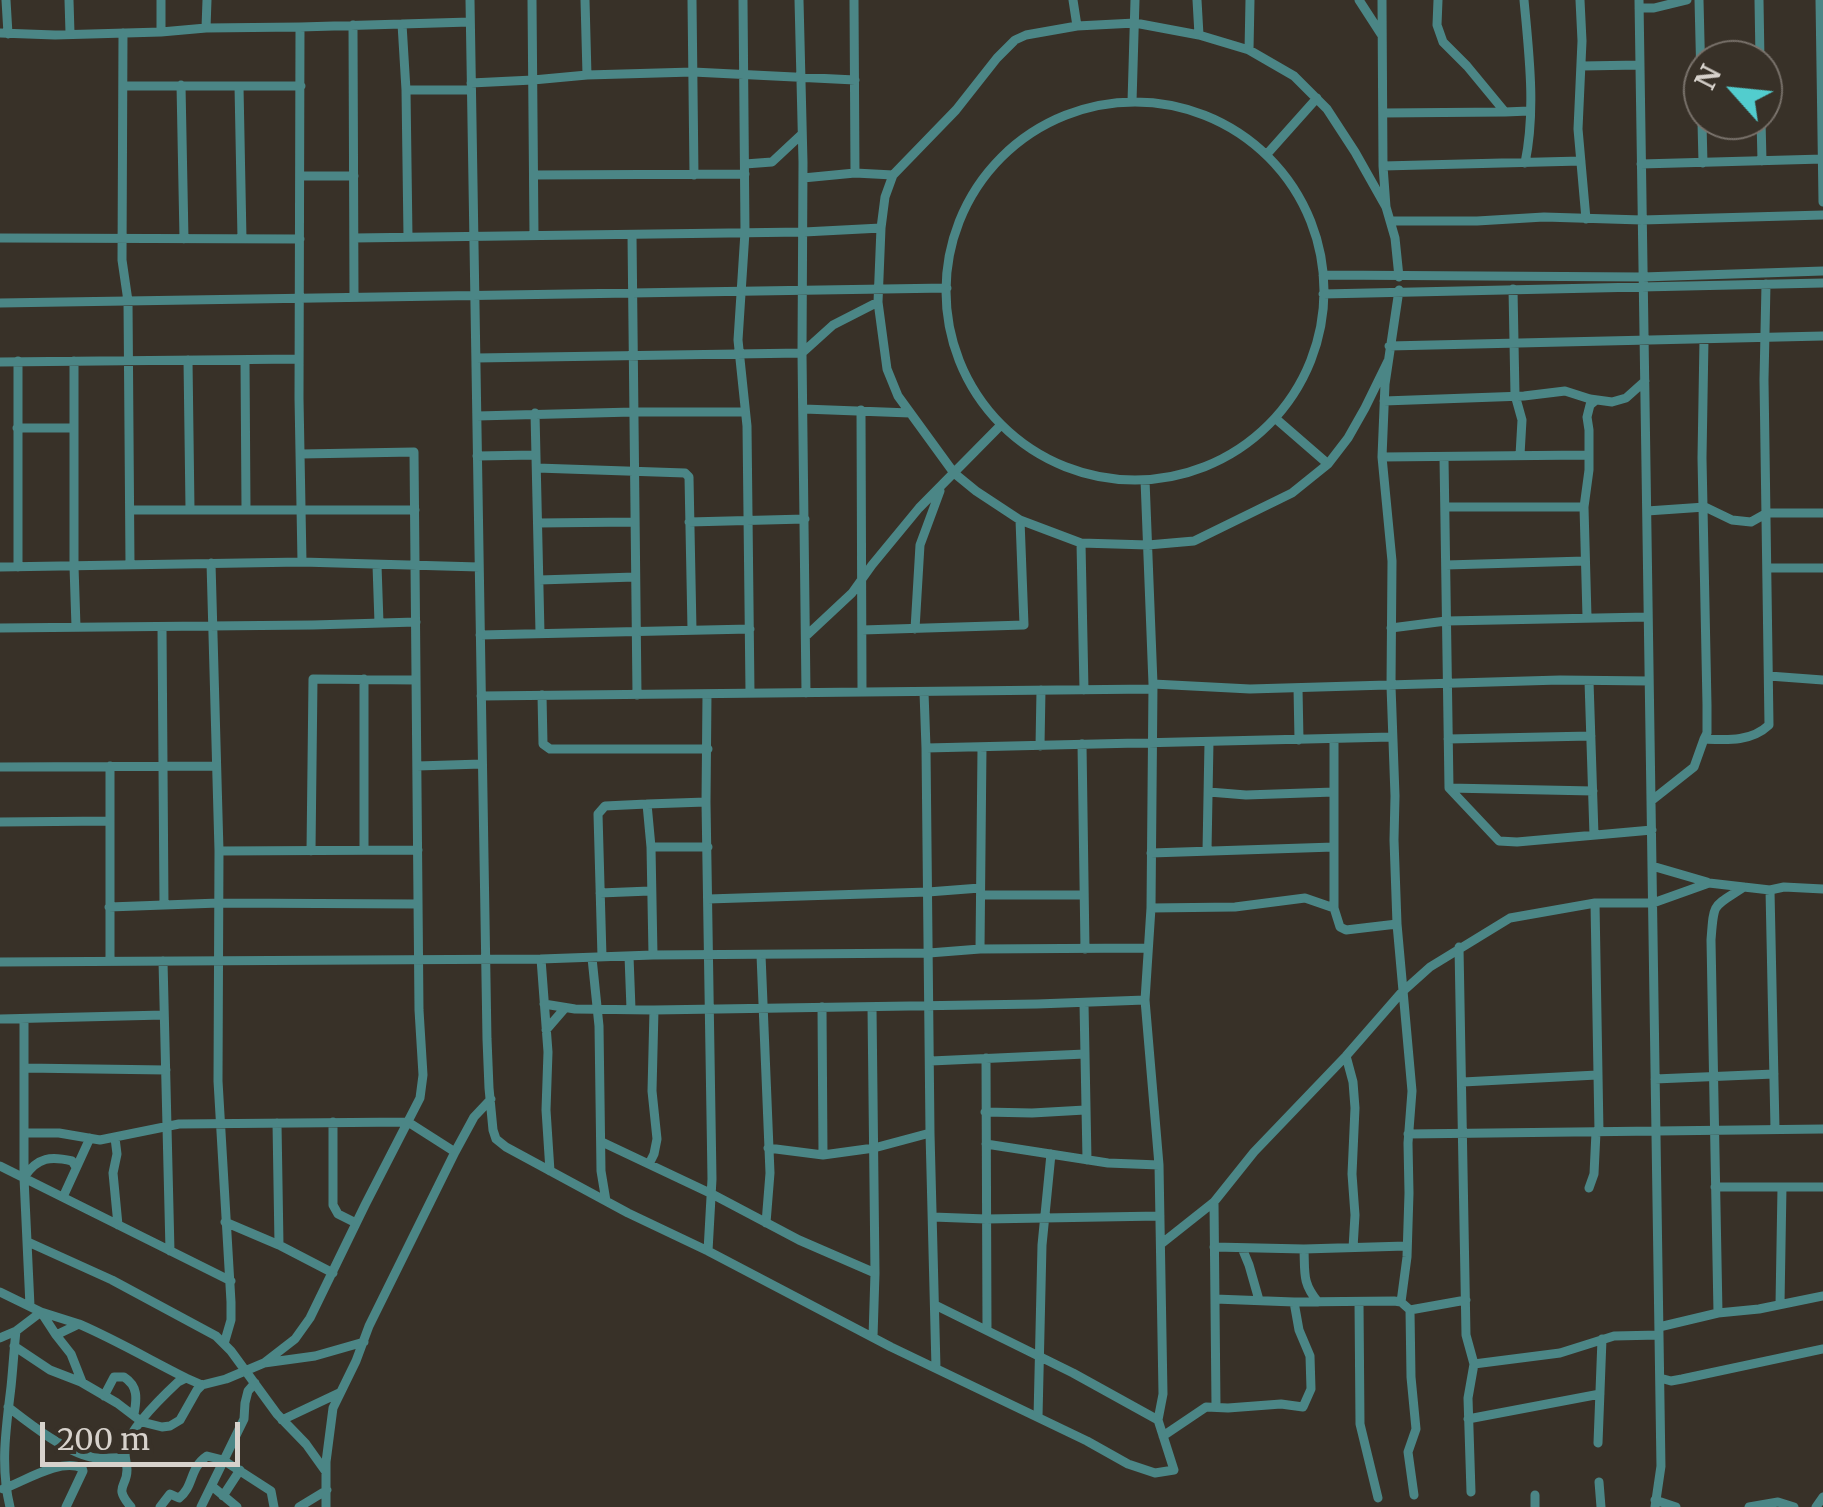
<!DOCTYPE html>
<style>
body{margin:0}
#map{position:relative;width:1823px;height:1507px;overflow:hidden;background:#383128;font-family:Merriweather,serif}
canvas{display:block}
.north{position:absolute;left:1683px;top:40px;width:100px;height:100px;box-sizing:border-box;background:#383128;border:2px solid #78716a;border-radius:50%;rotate:297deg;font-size:28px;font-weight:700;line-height:40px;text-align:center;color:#d7d2cc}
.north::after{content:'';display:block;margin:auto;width:35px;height:45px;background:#52cdce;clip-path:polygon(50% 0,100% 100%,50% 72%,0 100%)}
.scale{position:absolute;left:40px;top:1422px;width:200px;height:45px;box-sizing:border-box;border:5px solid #d7d2cc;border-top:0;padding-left:12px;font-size:30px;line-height:35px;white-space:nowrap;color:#d7d2cc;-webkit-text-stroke:8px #383128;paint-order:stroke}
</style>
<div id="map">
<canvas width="1823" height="1507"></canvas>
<div class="north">N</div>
<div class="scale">200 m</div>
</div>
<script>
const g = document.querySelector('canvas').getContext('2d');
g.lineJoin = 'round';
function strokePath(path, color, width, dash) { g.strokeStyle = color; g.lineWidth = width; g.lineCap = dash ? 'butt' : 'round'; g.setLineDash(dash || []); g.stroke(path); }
const minor = new Path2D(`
 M6,0L8,34
 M69,0L70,33
 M161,0V32
 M470,0L487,1039L489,1088L493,1130L496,1139L506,1147L628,1213L708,1251L891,1347L1087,1441L1128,1464L1155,1473L1174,1470L1158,1420L1163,1394L1159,1165L1145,1000L1151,908L1153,684L1145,480
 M532,0L534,235
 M585,0L587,75
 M692,0L694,175
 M743,0L745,232L738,340L747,426L750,693
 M799,0L803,162L802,353L806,693
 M854,0L855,173
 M1073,0L1077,26
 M1197,0L1199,35
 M1359,0L1381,34
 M1382,0L1383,166L1386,207L1395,238L1399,277
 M1438,0L1437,25L1443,42L1467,66L1505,112L1529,111
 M1524,0C1529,54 1536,110 1525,163
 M1580,0L1582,41L1578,129L1586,219
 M1639,0L1661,1466L1655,1507
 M1699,0L1703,163
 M1759,0L1760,60
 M1820,0L1823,202
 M1639,8H1654L1687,0
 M402,24L406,90L408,237
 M353,25L354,297
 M300,27L299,398L302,562
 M206,28L207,0
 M0,33L55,35L161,32L206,28L300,27L470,22
 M123,33L122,260L128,301L130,565
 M1249,50L1250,0
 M1582,66L1640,65
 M471,83L533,80L587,75L693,72L855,80
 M181,85L184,239
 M124,86H301
 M239,86L242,239
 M406,90H471
 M1132,102L1135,0
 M946 291a189 189 0 1 1 378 0a189 189 0 1 1-378 0Z
 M1383,113L1505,112
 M1761,120L1762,161
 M1267,154L1317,98
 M745,164L772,162L802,134
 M1641,164L1823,159
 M1383,166L1581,161
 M535,175L745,174
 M301,176H354
 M803,178L855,173L893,175
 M1386,207L1355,152L1327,109L1294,76L1249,50L1199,35L1135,23L1077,26L1026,35L1015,40L997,58L956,110L893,175L885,197L881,228L878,302L887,369L898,396L954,473L976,491L1020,520L1081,543L1148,545L1194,541L1292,493L1328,464L1348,438L1365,408L1388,361
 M1390,221H1477L1544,217L1642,220L1823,215
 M632,235L637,695
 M0,238L300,239
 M354,238L804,232L881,228
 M1323,275L1643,277L1823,271
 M1513,289L1515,395L1522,420L1520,455
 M1399,290L1385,384L1382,457L1392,561L1391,686L1395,796L1394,840L1397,924L1412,1091L1408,1143L1409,1193L1407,1257L1401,1302
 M1323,294L1823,283
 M0,303L947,288
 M1389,346L1823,336
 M476,358L802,353L833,325L878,302
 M188,360L190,509
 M245,360L246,509
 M18,361V567
 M74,361V566L76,627
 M0,362L299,359
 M1384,401L1524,396L1565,391L1590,399L1612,402L1626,398L1645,381
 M804,409L910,413
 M861,410L862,692
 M535,413L540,633
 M477,416L633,412H745
 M1275,418L1328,464
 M17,428H74
 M477,456L536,455
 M1382,457L1587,455
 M1444,457L1449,788L1499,841L1517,842L1652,830
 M537,468L685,473L689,477L692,630
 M1445,507H1584
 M130,510H415
 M1647,511L1705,507L1732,520L1751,522L1767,513H1823
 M689,522L805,519
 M538,523L634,522
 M1081,543L1084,690
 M211,563L219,851L218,1081L231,1302V1320L224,1344
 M377,565L379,623
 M1446,565L1585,561
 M0,567L302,562L479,567
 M1767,568H1823
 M539,580L635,577
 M1587,617L1584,507L1589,470V430L1587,417L1590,405L1596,400
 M162,627L164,905
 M0,628L313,625L416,622
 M1391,628L1446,621L1648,617
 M915,629L920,545L940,491
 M862,630L1024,625L1020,520
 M480,635L750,629
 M806,636L852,593L872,565L919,508L1000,426
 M1769,676L1823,680
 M1589,681L1594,835
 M1153,684L1250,689L1560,680L1649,681
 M1298,688L1299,740
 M924,692L926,748L930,1133L936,1368
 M707,694L706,802L712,1179L708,1251
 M542,695L543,744L550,749H708
 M481,696L1153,689
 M1448,739L1591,736
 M1704,739L1707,733V705L1702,458L1704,339
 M1082,744L1085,949
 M1040,746L1041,690
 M926,748L1392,737
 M417,766L482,764
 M0,767L216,766
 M1449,788L1593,791
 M1209,792L1246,795L1334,792
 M1651,801L1694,767L1704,739C1727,740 1751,742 1769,725L1764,380L1766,284
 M0,822L110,821
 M651,847H708
 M364,850V679
 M219,851L418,850
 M311,851L313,679L416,680
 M1207,851L1209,742
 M1151,853L1334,847
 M1652,866L1707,882
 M1770,890L1775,1129
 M600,893L650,891
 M981,895H1084
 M708,899L928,892L980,888
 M1595,903L1599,1132
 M109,907L219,903L418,904
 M1151,908L1235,907L1305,898L1334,908L1340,927L1346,930L1397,924
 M1334,908V739
 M1459,947L1466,1335L1474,1364L1468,1398L1471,1492
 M980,949L982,747
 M653,955L651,847L647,804L706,802
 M761,955L770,1173L766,1223
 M629,956L631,1009
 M602,957L598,814L605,806L647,804
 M592,958L599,1026L601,1171L606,1201
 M541,959L548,1052L546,1110L550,1171
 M110,961V766
 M163,961L170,1251
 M0,962L541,959L653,955L929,953L980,949L1146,948
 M1084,1003L1087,1160
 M544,1004L575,1009L654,1010L1037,1004L1145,1000
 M822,1007L823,1155
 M872,1007L875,1273L873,1337
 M0,1019L164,1015
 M24,1020V1178L30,1306
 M546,1030L565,1008
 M1346,1056L1353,1082L1355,1108L1352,1174L1355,1215L1353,1248
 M986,1058L987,1330
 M931,1061L1085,1054
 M24,1068L166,1070
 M1655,1079L1774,1074
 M1463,1082L1597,1075
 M985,1112L1032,1113L1085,1110
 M333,1122V1205L338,1214L356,1223
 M277,1123L279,1245
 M24,1133H59L100,1140L179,1124L408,1122L455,1152
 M1408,1134L1823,1129
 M115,1138L117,1154L113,1173L118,1225
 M602,1142L712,1194L799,1240L875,1273
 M986,1144L1108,1163L1159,1165
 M768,1148L823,1155L874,1148L930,1133
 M649,1164L654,1154L657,1139L652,1091L654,1010
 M0,1166L231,1281
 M25,1176C38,1157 51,1156 72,1161L76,1167
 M1715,1187H1823
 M1589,1188L1594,1174L1596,1132
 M63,1197L90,1138
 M1214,1202L1216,1406
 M933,1217L986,1219L1160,1216
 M225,1222L279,1245L333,1273
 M28,1242L112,1280L216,1336L231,1351L277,1414L306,1444L326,1472
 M1161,1244L1214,1202L1254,1152L1346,1056L1401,993L1430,967L1510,918L1595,903H1653L1709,883L1770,890L1784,887L1823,889
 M1214,1247L1304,1249L1406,1246
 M1242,1248L1249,1265L1259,1300
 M1304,1249C1305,1273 1302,1283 1318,1302
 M0,1292L41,1312L79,1324
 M1215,1299L1294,1302L1394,1301L1401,1302L1410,1310L1466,1300
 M1359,1302L1360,1424L1378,1498
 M1780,1304L1782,1187
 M935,1305L1073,1373L1158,1420
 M1410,1310L1411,1377L1416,1429L1408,1452L1414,1495
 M41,1312L56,1335L79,1324C116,1340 150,1360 186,1378
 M1718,1313L1711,940C1714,901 1712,908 1744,887
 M1659,1327L1718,1313L1759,1309L1823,1296
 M56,1335L71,1354L82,1382
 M0,1338L16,1331L41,1312
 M14,1346L50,1370L81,1382L117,1403L142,1422L162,1427L170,1426L180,1420L197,1390L202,1385L226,1379L264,1363L315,1356L364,1342
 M264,1363L295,1339L310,1318L365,1205L420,1098L423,1075L419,1010L414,452L301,454
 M1474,1364L1560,1353L1614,1336L1659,1335
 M1660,1378L1671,1381L1682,1379L1823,1349
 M104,1396L114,1377H124C138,1386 137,1398 134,1414
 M8,1407C30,1424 64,1451 91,1457C102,1460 113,1457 124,1458
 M1038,1417L1042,1245L1051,1154
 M1468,1419L1600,1394
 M282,1420L339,1393
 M1163,1436L1206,1407L1228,1408L1281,1404L1303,1407L1311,1389L1310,1356L1299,1330L1294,1302
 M1598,1443L1602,1339
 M1599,1482L1601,1507
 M213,1487L237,1507
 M3,1489C25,1481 60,1458 82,1468L83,1471L66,1507
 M1535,1495V1507
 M223,1496L240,1470
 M1655,1500L1676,1507
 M10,1507C0,1466 6,1429 11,1387C13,1368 14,1349 16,1331
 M131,1507C113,1486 127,1488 127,1470C127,1461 123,1455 126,1446C132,1426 163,1396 178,1382L186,1378L202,1385
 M160,1507L170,1494L179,1498C194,1487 189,1468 207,1456L223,1460L271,1491L274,1507
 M201,1507L244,1419L245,1403L248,1391L255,1383
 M299,1507L327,1490
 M326,1507V1462L333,1408L356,1361L369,1326L455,1152L474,1117L491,1099
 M1749,1507L1778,1502L1794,1507
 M1816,1507L1823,1497`);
strokePath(minor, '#4b8686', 9);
</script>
